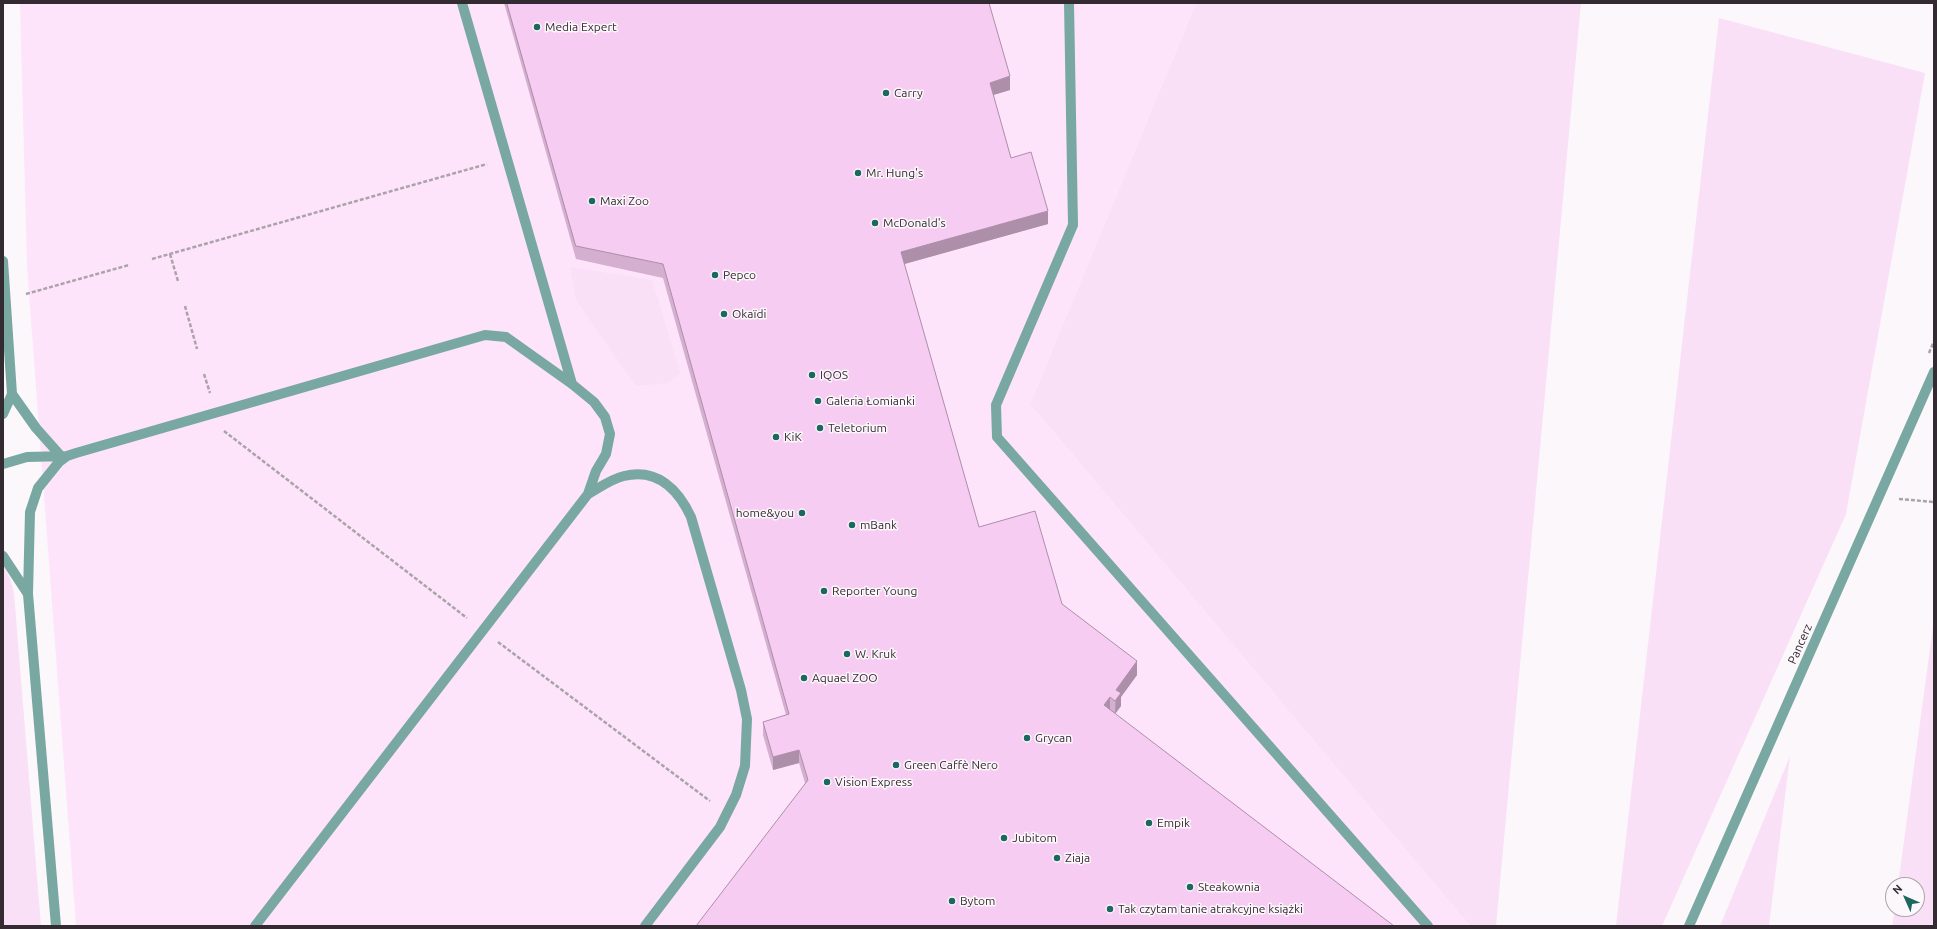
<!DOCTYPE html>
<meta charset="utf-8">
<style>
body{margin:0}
#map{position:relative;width:1937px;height:929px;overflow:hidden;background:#fcf7fb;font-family:Ubuntu,sans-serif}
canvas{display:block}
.frame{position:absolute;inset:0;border:4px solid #342a32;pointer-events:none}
.north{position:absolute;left:1885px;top:877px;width:40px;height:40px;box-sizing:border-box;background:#fcf7fb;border:1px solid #aca5ab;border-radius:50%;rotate:315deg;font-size:11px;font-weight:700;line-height:16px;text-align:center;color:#342a32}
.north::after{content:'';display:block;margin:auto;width:14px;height:18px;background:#1c675f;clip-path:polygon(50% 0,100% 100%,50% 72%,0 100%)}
</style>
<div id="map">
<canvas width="1937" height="929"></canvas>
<div class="frame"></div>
<div class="north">N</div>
</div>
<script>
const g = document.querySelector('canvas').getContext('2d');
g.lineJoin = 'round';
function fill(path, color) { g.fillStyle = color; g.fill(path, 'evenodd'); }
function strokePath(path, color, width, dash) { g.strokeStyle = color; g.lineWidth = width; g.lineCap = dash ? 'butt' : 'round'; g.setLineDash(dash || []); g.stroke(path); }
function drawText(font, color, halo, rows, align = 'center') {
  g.font = font + ' Ubuntu,sans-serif'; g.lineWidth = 3; g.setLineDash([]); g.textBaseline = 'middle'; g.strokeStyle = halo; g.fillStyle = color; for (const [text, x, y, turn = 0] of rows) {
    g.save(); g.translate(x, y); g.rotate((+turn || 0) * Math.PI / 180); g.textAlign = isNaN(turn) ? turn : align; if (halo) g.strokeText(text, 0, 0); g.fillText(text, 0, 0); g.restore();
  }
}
const built = new Path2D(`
 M20,3H1196L1030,404L1470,926H76L27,267Z`);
const green = new Path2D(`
 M1196,3H1581L1496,926H1470L1030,404Z
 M1719,18L1925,73L1846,514L1662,926H1616Z
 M570,267L652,280L680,373L668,383L636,386L576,300Z
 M3,565L10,578L14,593L41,926H3Z
 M1934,619V926H1892L1895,909H1917V885H1898Z
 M1790,756L1769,926H1720Z`);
const path = new Path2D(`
 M170,254L178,281
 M152,259L487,164
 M26,294L129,265
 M185,306L197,349
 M1929,353L1934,341
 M204,374L210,393
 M224,431L467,618
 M1899,499L1934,502
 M498,642L710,801`);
const lane = new Path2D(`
 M462,3L572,384
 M1069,3L1073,225L996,405L997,437L1428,926
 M3,261L12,394L3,414
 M12,394L36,428L60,455
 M3,464L27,457L67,456L76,453L485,335L506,337L572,384L594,402L605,417L610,434L606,454L596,471L588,494L255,926
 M588,494C599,488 611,479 624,476C657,468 678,489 691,517L741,690L747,719L745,766L736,795L720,827L645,926
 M3,556L28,594
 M56,926L28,594L30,512L38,488L59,462L67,456`);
const street = new Path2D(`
 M1689,926L1934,372`);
const wall = new Path2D(`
 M504,3H989L1010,90L993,95L1011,158L1048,224L904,264L979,527L1062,604L1137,675L1121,697V706L1115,714L805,783L799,763L773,770L763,735V722L786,715L663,278L576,259Z`);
const shadedWall = new Path2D(`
 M1010,76V90L990,96V83Z
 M1048,211V224L901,265V252Z
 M1137,661V675L1121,697V706L1115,714L1116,690Z
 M1110,697V710L1104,705Z
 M799,750V763L773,770V757Z`);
const building = new Path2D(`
 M507,3H989L1010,76L990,83L1011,158L1031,152L1048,211L901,252L979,527L1035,511L1062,604L1137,661L1116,690L1121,693L1115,701L1110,697L1104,705L1394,926H696L808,780L799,750L773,757L763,722L789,714L663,264L576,246Z`);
const markers = [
 [537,27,4,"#1c675f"],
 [886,93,4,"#1c675f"],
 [858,173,4,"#1c675f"],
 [592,201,4,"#1c675f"],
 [875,223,4,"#1c675f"],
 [715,275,4,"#1c675f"],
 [724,314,4,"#1c675f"],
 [812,375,4,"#1c675f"],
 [818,401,4,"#1c675f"],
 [820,428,4,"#1c675f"],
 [776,437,4,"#1c675f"],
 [802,513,4,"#1c675f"],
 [852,525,4,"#1c675f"],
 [824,591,4,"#1c675f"],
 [847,654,4,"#1c675f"],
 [804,678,4,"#1c675f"],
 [1027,738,4,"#1c675f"],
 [896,765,4,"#1c675f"],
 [827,782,4,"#1c675f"],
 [1149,823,4,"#1c675f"],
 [1004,838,4,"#1c675f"],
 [1057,858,4,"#1c675f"],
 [1190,887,4,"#1c675f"],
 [952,901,4,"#1c675f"],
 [1110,909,4,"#1c675f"]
];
const poiNames = [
 ["Media Expert",545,27],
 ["Carry",894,93],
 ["Mr. Hung's",866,173],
 ["Maxi Zoo",600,201],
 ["McDonald's",883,223],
 ["Pepco",723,275],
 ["Okaïdi",732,314],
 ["IQOS",820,375],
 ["Galeria Łomianki",826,401],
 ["Teletorium",828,428],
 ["KiK",784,437],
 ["home&you",794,513,"right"],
 ["mBank",860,525],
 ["Reporter Young",832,591],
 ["W. Kruk",855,654],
 ["Aquael ZOO",812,678],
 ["Grycan",1035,738],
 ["Green Caffè Nero",904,765],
 ["Vision Express",835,782],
 ["Empik",1157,823],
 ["Jubitom",1012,838],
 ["Ziaja",1065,858],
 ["Steakownia",1198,887],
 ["Bytom",960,901],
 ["Tak czytam tanie atrakcyjne książki",1118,909]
];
const streetNames = [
 ["Pancerz",1800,644,-66]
];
fill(built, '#fee4fb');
fill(green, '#f9e0f6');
strokePath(path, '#aaa3a8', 2.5, [4, 2]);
strokePath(lane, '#78a8a1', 10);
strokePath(street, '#78a8a1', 10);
fill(wall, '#d4afd0');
fill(shadedWall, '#ad8fa9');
fill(building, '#f7ccf2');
strokePath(building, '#ad8fa9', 1);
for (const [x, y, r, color] of markers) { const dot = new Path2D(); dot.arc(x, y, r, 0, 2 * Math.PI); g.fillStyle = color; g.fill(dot); strokePath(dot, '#fcf7fb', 1.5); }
drawText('12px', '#342a32', '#fcf7fb', poiNames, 'left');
drawText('12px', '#342a32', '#fcf7fb', streetNames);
</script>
